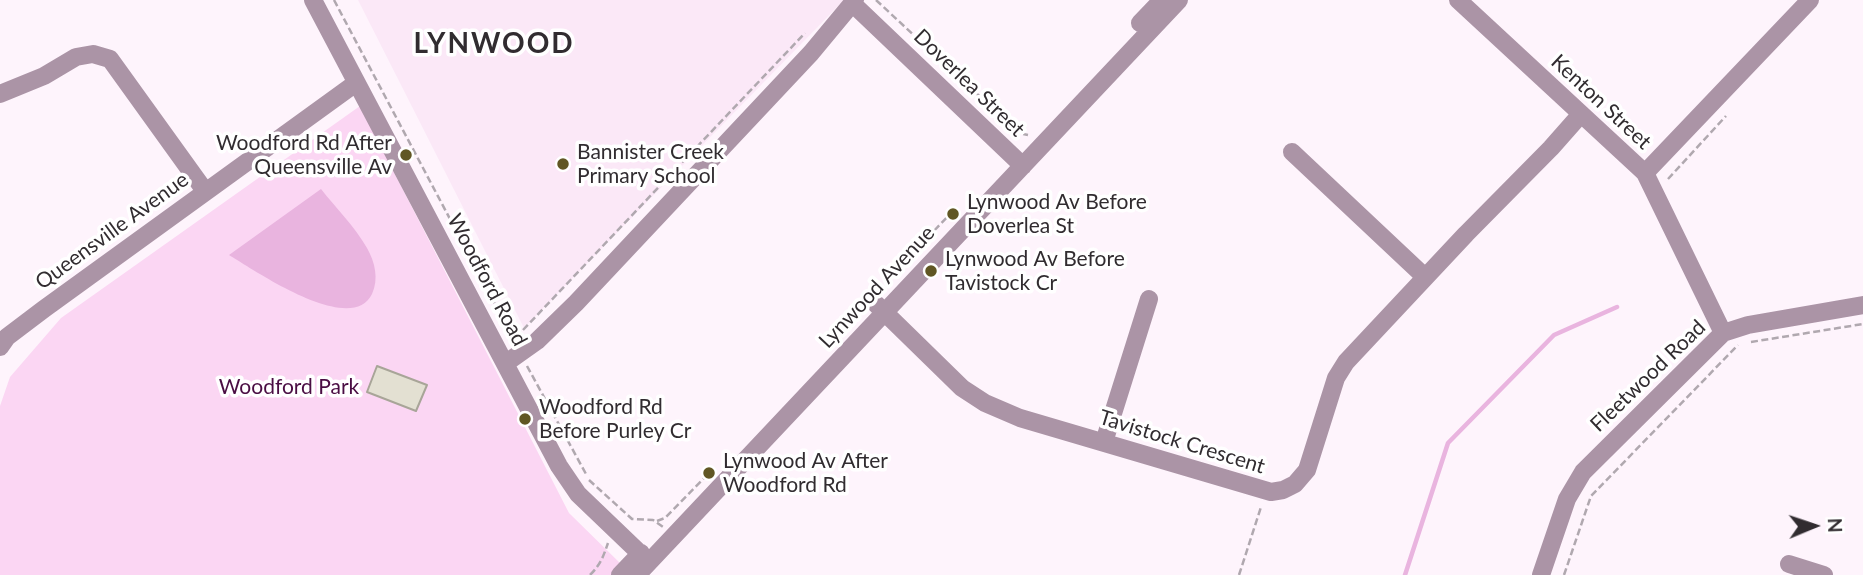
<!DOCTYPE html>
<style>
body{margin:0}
#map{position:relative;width:1863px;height:575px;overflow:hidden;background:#fef4fc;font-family:Lato,sans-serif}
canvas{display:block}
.north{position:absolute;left:1779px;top:491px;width:70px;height:70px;-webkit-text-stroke:5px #fff;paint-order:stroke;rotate:88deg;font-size:19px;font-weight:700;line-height:28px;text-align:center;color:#312c30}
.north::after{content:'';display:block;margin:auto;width:24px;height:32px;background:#312c30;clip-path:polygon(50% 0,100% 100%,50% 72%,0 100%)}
</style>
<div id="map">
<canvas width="1863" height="575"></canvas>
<div class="north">N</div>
</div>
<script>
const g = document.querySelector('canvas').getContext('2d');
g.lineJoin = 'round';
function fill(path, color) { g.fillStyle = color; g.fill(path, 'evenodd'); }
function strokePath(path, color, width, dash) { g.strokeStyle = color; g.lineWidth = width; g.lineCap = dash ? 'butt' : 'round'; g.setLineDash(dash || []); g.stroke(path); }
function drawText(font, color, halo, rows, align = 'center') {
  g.font = font + ' Lato,sans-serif'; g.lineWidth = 7; g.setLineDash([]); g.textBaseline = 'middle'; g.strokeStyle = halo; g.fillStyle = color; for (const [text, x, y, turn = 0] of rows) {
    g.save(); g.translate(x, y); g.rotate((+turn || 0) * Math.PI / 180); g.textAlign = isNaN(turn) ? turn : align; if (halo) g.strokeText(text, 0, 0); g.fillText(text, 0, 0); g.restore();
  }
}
const built = new Path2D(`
 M358,0H844L524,328Z`);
const green = new Path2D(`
 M360,106L569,513L622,565L614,575H0V406L10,377L61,318Z`);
const water = new Path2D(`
 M321,189C336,208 355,227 367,248C375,262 379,279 372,294C351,337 254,270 229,255Z`);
const stream = new Path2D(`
 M1405,575L1448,443L1554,335L1617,307`);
const building = new Path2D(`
 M377,366L427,385L416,411L367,392Z`);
const path = new Path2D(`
 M334,0L512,336
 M876,0L1019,133L1028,135
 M1668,179L1726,116
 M935,238L931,234L951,213
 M523,330L805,33
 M1751,342L1863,324
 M527,366L586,474
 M589,480L632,519L653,520L663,527
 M657,521L665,518L708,474
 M590,575C601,564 603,557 608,543
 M1239,575L1261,507
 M1564,575L1591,496L1738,345`);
const minor = new Path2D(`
 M313,0L559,466L578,494L649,562
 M1458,0L1645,173L1723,333
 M853,4L1023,166
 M1140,23L1162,0
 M0,94L44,76L76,57L93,54L110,59L205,191
 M1292,152L1425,277
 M1645,173L1810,0
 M876,304L962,388L985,403L1020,418L1271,492L1283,490L1295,484L1307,470L1336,378L1346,362L1466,234L1551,148L1581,114
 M0,347L7,337L44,309L356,83
 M506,363L537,341L576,303L811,53L855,0
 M1104,442L1149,299
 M1789,564L1824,575
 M620,575L641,553
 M637,575L1179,0
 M1541,575L1567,499L1583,472L1723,333L1748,325L1863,305`);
const markers = [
 [406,155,7,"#605623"],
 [563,164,7,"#605623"],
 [953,214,7,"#605623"],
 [931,271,7,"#605623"],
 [525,419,7,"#605623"],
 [709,473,7,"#605623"]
];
const streetNames = [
 ["Doverlea Street",969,83,44],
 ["Kenton Street",1601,102,43],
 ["Queensville Avenue",112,231,-36],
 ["Woodford Road",487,280,62],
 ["Lynwood Avenue",877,287,-47],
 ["Fleetwood Road",1648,376,-44],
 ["Tavistock Crescent",1182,442,17]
];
const poiNames = [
 ["Woodford Rd After",392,143,"right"],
 ["Queensville Av",392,167,"right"],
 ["Bannister Creek",577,152],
 ["Primary School",577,176],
 ["Lynwood Av Before",967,202],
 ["Doverlea St",967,226],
 ["Lynwood Av Before",945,259],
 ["Tavistock Cr",945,283],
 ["Woodford Rd",539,407],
 ["Before Purley Cr",539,431],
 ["Lynwood Av After",723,461],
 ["Woodford Rd",723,485]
];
const parkNames = [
 ["Woodford Park",289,387]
];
const districtNames = [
 ["LYNWOOD",494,44]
];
fill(built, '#fbe8f7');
fill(green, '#fbd6f3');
fill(water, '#e9b4df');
strokePath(stream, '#e9b4df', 4.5);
fill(building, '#e3e0d2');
strokePath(building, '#a8a598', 2);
strokePath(path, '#b0a8af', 2.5, [7, 3.5]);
strokePath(minor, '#ab94a6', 18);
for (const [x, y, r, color] of markers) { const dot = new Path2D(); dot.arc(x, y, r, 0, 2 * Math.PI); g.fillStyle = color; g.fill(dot); strokePath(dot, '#fff', 2.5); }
drawText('21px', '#312c30', '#fff', streetNames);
drawText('21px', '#312c30', '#fff', poiNames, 'left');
drawText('21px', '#4a0d43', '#fff', parkNames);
g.letterSpacing = '2px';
drawText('bold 28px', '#312c30', '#fff', districtNames);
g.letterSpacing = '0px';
</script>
